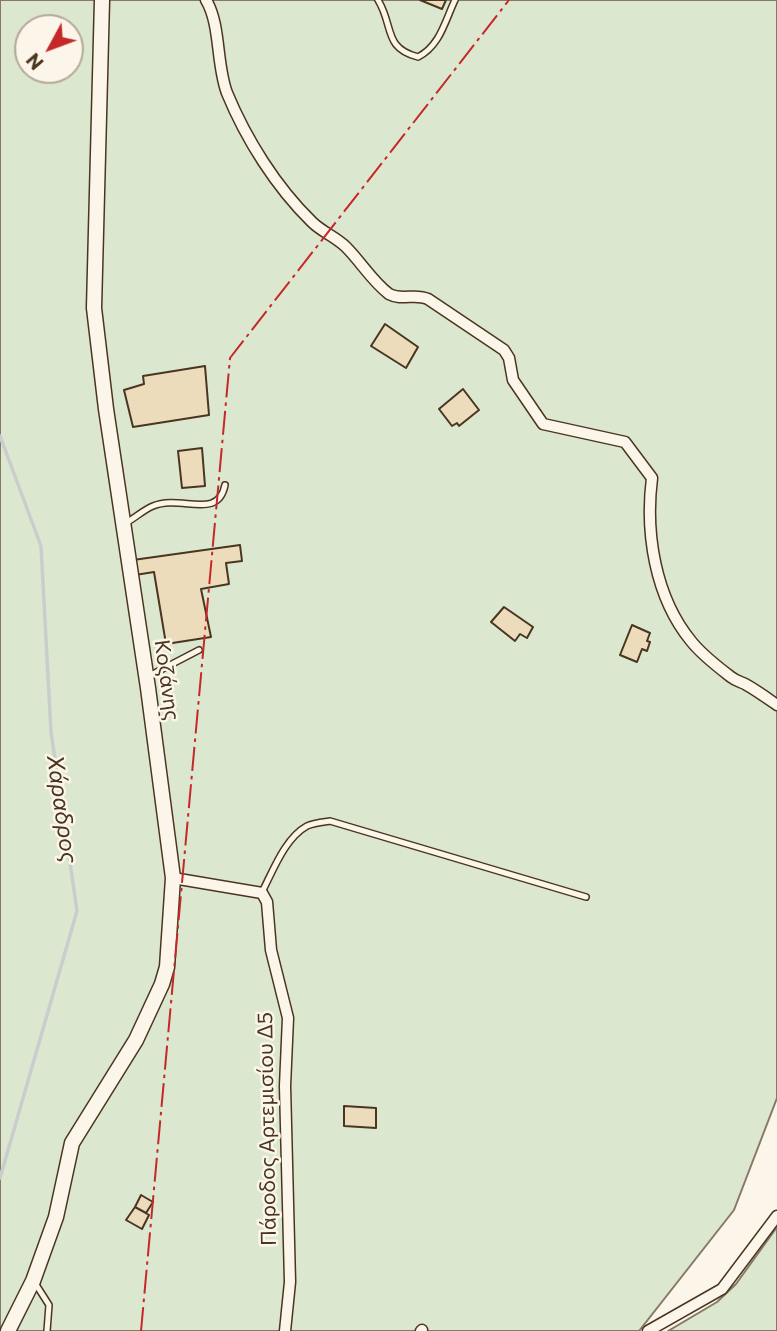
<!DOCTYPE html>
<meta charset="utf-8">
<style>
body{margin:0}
#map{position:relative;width:777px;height:1331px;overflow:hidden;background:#fbf6e9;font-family:Commissioner,sans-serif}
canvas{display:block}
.north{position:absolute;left:14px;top:14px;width:70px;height:70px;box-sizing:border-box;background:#fbf6e9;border:2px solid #b4a999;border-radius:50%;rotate:229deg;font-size:19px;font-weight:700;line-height:28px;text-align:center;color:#4a3520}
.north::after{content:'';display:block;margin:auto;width:24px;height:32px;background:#c62828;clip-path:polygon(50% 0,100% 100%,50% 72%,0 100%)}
</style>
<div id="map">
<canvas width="777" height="1331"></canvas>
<div class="north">N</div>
</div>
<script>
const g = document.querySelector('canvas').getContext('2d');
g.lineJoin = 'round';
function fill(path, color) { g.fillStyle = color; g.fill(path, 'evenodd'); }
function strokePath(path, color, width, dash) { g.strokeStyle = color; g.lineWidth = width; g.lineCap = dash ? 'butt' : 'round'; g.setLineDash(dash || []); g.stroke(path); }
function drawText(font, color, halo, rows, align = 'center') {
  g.font = font + ' Commissioner,sans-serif'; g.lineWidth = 5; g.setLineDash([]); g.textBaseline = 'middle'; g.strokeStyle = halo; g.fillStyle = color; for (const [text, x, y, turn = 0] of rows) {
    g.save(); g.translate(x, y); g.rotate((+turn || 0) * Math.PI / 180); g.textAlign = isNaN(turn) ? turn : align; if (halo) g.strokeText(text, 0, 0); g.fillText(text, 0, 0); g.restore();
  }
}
const green = new Path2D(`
 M0,0H777V1098L734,1210L639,1331H0ZM28,28H70V70H28Z
 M777,1227V1331H668L717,1302L736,1284Z`);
const stream = new Path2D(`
 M0,436L41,546L51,732L77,911L0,1178`);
const building = new Path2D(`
 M420,0H446L442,9Z
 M385,324L418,347L406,368L371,346Z
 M205,366L209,415L133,427L124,390L144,384L143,376Z
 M463,389L479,410L459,426L457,423L452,426L439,409Z
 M202,448L205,486L182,488L178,451Z
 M240,545L242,561L226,563L229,584L201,589L211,637L166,644L154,572L135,575L133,560Z
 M504,607L533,627L527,638L520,634L515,641L491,622Z
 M632,625L650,633L647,641L650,642L647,651L642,649L637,662L620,655Z
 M344,1106L376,1108V1128L344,1126Z
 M141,1195L153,1202L146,1213L135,1207Z
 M135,1207L149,1215L142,1229L126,1220Z`);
const service = new Path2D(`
 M378,0C394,26 383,48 418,57C440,46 445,21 455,0
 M124,524C134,519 143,510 153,506C181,494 218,521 225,485
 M149,676L199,650
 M262,892C273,871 285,838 307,826C313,823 323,822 330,821L586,897
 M35,1283L49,1305L47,1331`);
const minor = new Path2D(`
 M206,0C221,25 216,64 227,93C246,139 276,187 312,222C322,232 336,237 346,247C361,262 372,281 389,294C402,301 415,293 428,299L504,350L509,358L513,380L543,424L625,442L652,478C645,533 655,597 691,641C702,655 718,667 731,677C736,681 741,682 745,684C756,690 767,698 777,705
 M173,878L262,893L267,902L271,950L288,1018L285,1086L290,1282L285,1331
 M421,1331L422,1330
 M648,1331L722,1289L777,1216`);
const tertiary = new Path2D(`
 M8,1331L33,1281L56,1217L72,1143L136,1040L162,984L167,967L173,878L148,688L106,409L94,308L102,0`);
const power = new Path2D(`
 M141,1331L230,358L509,0`);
const streetNames = [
 ["Κοζάνης",167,680,82],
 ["Πάροδος Αρτεμισίου Δ5",267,1129,-91]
];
const waterNames = [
 ["Χάραδρος",62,809,82]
];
fill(green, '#dce7d0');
strokePath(green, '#887966', 2);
strokePath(stream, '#c9cecd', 3.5);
fill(building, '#ecdcbc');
strokePath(building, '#4a3520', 2);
strokePath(service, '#4a3520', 8);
strokePath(minor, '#4a3520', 13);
strokePath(tertiary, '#4a3520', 17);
strokePath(service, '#fbf6e9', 5);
strokePath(minor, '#fbf6e9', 10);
strokePath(tertiary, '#fbf6e9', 14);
strokePath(power, '#c62828', 2, [24, 5, 3.5, 5]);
drawText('21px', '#4a3520', '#fbf6e9', streetNames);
drawText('italic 23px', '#4a3520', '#fbf6e9', waterNames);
</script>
